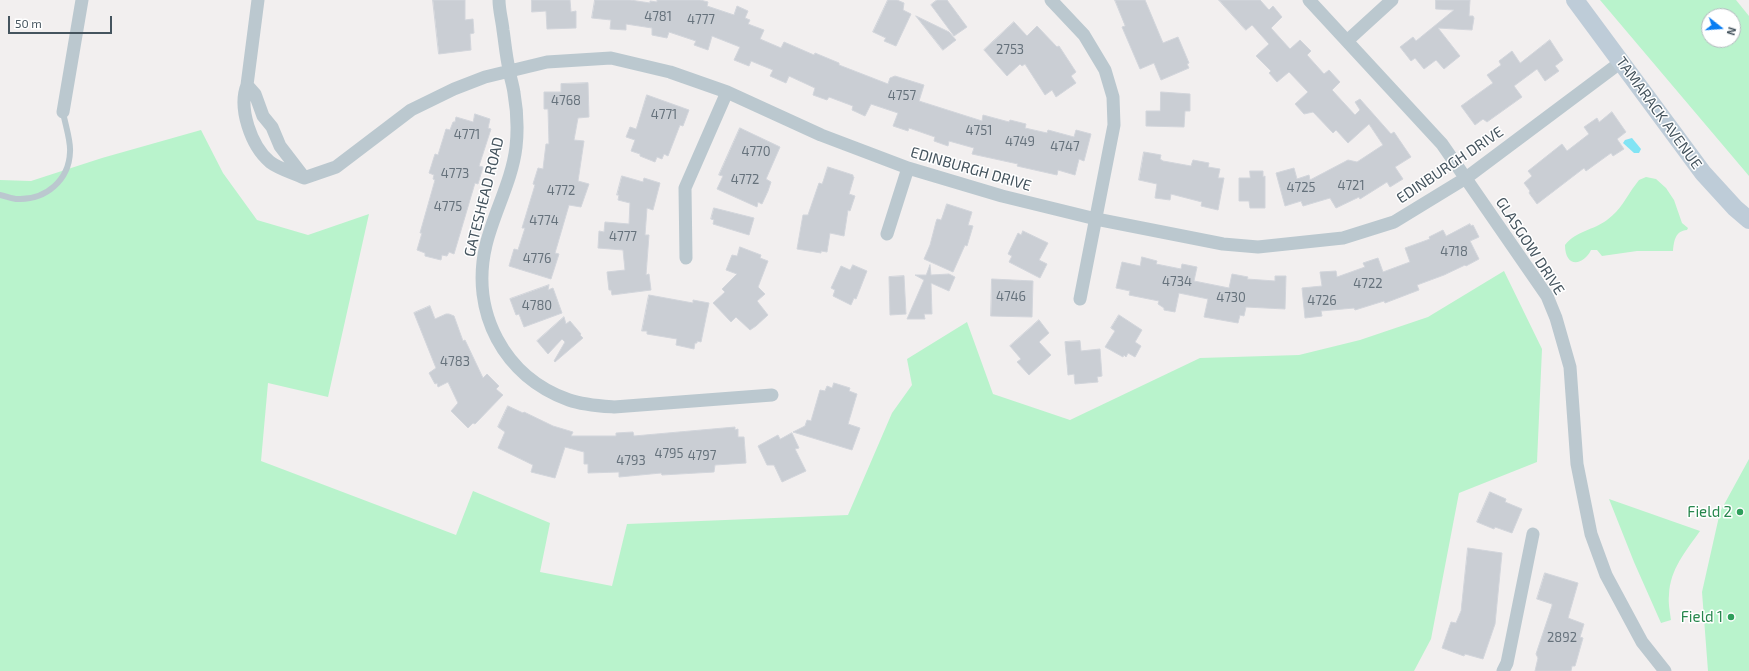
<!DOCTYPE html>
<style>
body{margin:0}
#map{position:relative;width:1749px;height:671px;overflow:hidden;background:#f2efef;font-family:"Exo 2",sans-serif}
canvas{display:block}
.north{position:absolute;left:1701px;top:8px;width:40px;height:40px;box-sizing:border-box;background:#fff;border:1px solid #b5bbbf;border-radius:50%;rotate:107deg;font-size:11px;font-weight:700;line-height:16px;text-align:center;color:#45545e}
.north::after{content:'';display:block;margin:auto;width:14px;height:18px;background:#097df2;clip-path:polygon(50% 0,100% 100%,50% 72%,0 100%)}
.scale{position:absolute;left:8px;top:16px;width:104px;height:18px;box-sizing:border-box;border:2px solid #45545e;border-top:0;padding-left:5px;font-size:12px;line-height:14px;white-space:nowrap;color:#45545e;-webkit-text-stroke:3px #fff;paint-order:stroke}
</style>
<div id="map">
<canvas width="1749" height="671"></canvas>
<div class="north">N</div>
<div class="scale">50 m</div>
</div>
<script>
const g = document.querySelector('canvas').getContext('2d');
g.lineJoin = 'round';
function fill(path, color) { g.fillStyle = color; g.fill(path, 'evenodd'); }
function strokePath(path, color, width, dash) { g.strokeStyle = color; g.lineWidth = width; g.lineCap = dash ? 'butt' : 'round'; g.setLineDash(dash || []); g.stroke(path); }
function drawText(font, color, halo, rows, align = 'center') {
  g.font = font + ' "Exo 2",sans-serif'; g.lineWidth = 3; g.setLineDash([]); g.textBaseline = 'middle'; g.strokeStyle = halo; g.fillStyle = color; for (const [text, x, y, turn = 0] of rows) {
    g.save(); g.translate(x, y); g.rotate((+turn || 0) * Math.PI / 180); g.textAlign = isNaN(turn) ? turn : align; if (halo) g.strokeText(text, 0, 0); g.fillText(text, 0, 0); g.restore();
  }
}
const green = new Path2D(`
 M1600,0H1736L1749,16V176ZM1709,16H1733V40H1709Z
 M201,130L223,173L257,220L308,235L369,214L328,397L268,383L261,461L456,535L473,491L550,523L540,572L612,586L627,524L848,515L892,413L912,385L907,359L967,322L993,394L1070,420L1200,358L1299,355L1360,340L1428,317L1504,271L1542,349L1537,462L1459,493L1431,639L1414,671H0V180L31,181L102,158Z
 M1646,177L1656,179L1666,188L1674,200L1682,223L1688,228L1687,230C1675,231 1674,241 1673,251H1637L1602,256L1597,250H1591C1584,265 1565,269 1565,245C1576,231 1594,230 1607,220C1621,210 1626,197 1636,184L1639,180Z
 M1749,459V671H1708L1702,592L1720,512Z
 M1609,499L1700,531C1686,551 1670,569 1669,595C1668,603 1670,612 1671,620L1661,623L1634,562Z`);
const water = new Path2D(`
 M1632,138L1641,149L1639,153H1634L1623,143L1625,140Z`);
const building = new Path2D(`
 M433,0H465V20L473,19L474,33L470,34L471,50L439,54Z
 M532,0H570L571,12L576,11V28L547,29L546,11L532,12Z
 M595,0H630L650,3V1L657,2V0H700L708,2L707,6L734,15L737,6L748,11L745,18L750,20L748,24L764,30L760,39L781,48L784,42L814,55L815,53L839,63V65L888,84L890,78L895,76L924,85L919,101L982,121L983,115L1009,122L1010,120L1026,124L1025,128L1047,133L1048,130L1074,137L1076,130L1091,134L1084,161L1079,159L1075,175L1058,170L1057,175L1017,166L1018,164L972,154L974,148L949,141L948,146L934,141L935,137L909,128L908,131L893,126L898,113L871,104L865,116L852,110L853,106L829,97L827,100L813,95L815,88L789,76L786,83L770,76L773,70L751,61L749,66L734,60L740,47L712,36L708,50L694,45L696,41L669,32L667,38L652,35V28L626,24V30L610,29L611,20L592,18Z
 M888,0H897L904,3L903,10L911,14L896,46L884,41L886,38L873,32Z
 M937,0H947L967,27L954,36L931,5Z
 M1115,0H1145L1163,43L1178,37L1189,63L1187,64L1189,68L1161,80L1154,63L1140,69L1122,27L1125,26Z
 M1219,0H1260L1269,10L1273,6L1282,17L1271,28L1290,49L1300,40L1311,51L1307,55L1324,74L1329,70L1340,82L1332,90L1355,115L1360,110L1355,102L1360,99L1391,134L1394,132L1411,157L1395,167L1403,179L1390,187L1387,182L1360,199L1359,197L1336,208L1330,198L1303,206L1301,201L1285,206L1276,173L1294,168L1297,179L1309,175L1310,180L1348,160L1357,162L1383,145L1369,124L1348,143L1336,130L1333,133L1313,112L1304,114L1295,104L1308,92L1289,72L1277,82L1269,73L1271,71L1256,56L1269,44L1252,25L1246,30Z
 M1436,0H1470L1469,16H1473L1474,18L1472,30L1438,28L1460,56L1444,69L1436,60L1424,69L1415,58L1411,61L1400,47L1413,37L1416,41L1454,10L1436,9Z
 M916,16L949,32L956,40L943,50Z
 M1014,22L1027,36L1037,26L1057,47L1059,46L1076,72L1071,76L1076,83L1056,97L1052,90L1045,95L1025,64L1022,66L1020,64L1007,76L984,50Z
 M1550,40L1563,60L1555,66L1559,71L1545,81L1537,69L1514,86L1522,97L1487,122L1483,119L1475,125L1461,106L1493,83L1487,75L1501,65L1499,61L1512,51L1520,63Z
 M588,83L589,117L578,118L574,140L584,141L578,181L589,184L581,207L569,205L555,253L559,254L551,279L509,266L514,249L518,250L525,228H522L535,185L533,184L538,168L543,169L546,144H549L548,109H544V92H561V84Z
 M1161,92L1190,94V111H1185L1184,127L1146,126V111H1160Z
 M647,95L689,110L683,126L680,125L668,156L664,154L662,159L657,157L655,162L640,156V154L631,151L635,140L626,137L630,127L636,129Z
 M1612,112L1626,132L1617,139L1624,149L1613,156L1611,153L1586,171L1584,168L1537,204L1529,193L1530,191L1524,183L1532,176L1528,171L1562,144L1567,151L1589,134L1584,127L1597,118L1599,122Z
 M475,114L490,119L488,128L491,129L479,166L483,167L478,184L475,183L454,254L449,252L447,256L442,255L441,260L425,256V253L417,250L422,233H420L435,180L433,179L434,175L429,173L435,154L438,155L446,129L450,130L453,122H455L456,117L473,122Z
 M740,128L780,147L766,179L771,182L768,191L762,204L758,202L757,207L717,189L723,176L719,175Z
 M1144,152L1161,155L1160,159L1163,161L1191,166L1193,160L1209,163L1208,167L1220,169L1218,178H1224L1218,210L1201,206L1202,202L1171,194L1170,200L1155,198L1157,184L1139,180Z
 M828,167L853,175V177H854L849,194L855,196L850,211L848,210L844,236L830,233L827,252L821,251V253L797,249L803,215H808L819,183L822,184Z
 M1250,171H1263V177L1265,176V208H1250L1249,201H1239V178H1250Z
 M622,176L643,182L644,178L660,183L653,210L647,208L645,235H649L646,275L649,274L651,290L612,295L611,290H609L607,272L625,270L623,250L598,248L599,231L604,232L605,222L629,224L630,203L618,200L619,195H617Z
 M947,204L972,212L968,225L973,226L967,246L965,245L953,272L924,259L930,245L936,222L937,219L941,220Z
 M714,208L754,218L749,235L713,224L714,220L711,219Z
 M1470,224L1471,226L1473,225L1479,237L1470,241L1479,259L1466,266L1465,265L1444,275L1417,285L1419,290L1385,303L1384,301L1355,310L1354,308L1321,311L1322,316L1305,318L1302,288L1322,286L1320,272L1336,271L1337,277L1365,267L1363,263L1378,258L1383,272L1410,262L1405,248L1430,239L1429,237L1443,230L1446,236Z
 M1023,231L1048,243L1039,260L1047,264L1040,278L1009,262L1012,256L1008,254L1018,233L1021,235Z
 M740,247L761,255L760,258L768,261L758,287L765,294L757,301L768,315L756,326L750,330L736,317L731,322L713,303L725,292L722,289L737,274L726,270L732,255L737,256Z
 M1142,257L1157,261L1156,264L1181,269L1182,264L1197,267L1194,281L1229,288L1232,274L1248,277L1247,279L1275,281V276H1286L1285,309L1246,307L1244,316L1240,315L1238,323L1204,317L1208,299L1179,293L1175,312L1164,310V308L1158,304L1159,301L1129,295L1130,291L1116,288L1122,262L1140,266Z
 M853,265L867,271L856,299L854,298L851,305L833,296L835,290L831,288L841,266L850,270Z
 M930,265L931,275L949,274L955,277L949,291L931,283L932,314H924L925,319H907L924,280L915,275H926Z
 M904,276L906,314L890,315L889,277Z
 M992,279L1033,281L1032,317L991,316Z
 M549,285L548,290L553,288L562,313L524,327L519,314L516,315L510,299Z
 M649,295L693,303V300L709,303L701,342L697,341V343H695L694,349L676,345L677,339L647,334V331H642Z
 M430,306L435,319L446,314H449L454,316L463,341L465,340L483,378L487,374L499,386L496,389L503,395L475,424L473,423L468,428L451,411L458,403L448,382L438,387L437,383L435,384L429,373L436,368L414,313Z
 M1119,315L1142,330L1135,342L1141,346L1135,357L1128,353L1126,357L1124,355L1123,357L1105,347L1115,331L1111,328Z
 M564,317L566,324L570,321L581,334L580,335L583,338L555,362L554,361L565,342L562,339L548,354L537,341Z
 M1039,320L1049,333L1039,342L1051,355L1029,375L1017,362L1021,359L1010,346Z
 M1080,341L1081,351L1100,349L1102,376L1097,377L1098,382L1075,384L1074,374L1068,375L1065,342Z
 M834,383L850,388L849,391L857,394L848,424L860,428L852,450L793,432L805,426L807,420L811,421L820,390L825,391L827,386L832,388Z
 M508,406L523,413L524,412L553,426L573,432L571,436H616V433L633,432L634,436L735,427V430L738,429V437H744L746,463L715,465L714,472L662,475L661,473L619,477V472L588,473V464H584V452L565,447L555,478L531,472L533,465L498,448L505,432L498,427Z
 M792,433L799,448L795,449L806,471L782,482L774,465H767L758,446L778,435L780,439Z
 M1490,492L1506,499L1505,502L1522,509L1512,533L1495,527L1494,529L1477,522Z
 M1468,548L1502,553L1495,624L1483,659L1465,654L1464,656L1442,648L1451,622L1456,623L1461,611Z
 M1545,573L1578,583L1568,618L1584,624L1580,637L1583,638L1575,666H1572L1571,671H1535L1538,658L1536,654L1552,606V604L1537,599Z`);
const service = new Path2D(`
 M0,195C6,196 12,199 18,199C46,200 69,180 70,152C71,141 65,124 63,112`);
const minor = new Path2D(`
 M258,0L247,85C238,108 251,146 270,162C279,169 294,173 304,178
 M499,0C499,10 502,20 503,30C505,43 506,56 509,69C510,77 513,85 514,93C517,110 518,129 516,147C512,181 494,212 486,245C470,312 504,377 569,400C583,405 600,406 614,407L772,395
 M1051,0L1084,35L1105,70L1113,97L1114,125L1080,299
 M1309,0L1442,144L1547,296L1556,318L1570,367L1577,464L1591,534L1606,575L1642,642L1665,671
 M1347,41L1392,0
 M247,85L255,94L263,116L272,127L280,146L303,176
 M63,112L82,0
 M304,178L336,167L411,110L454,89L485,77L547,62L611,58L670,72L727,92L821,135L908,168L1002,196L1096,219L1223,244L1258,247L1343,238L1394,222L1466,178L1621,62
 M887,234L908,168
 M686,258L685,188L727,92
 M1503,671L1507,663L1533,534`);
const secondary = new Path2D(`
 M1575,0L1703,173L1735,208L1749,220`);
const markers = [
 [1740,512,4,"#2e9e5b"],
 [1731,617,4,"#2e9e5b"]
];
const numberNames = [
 ["4781",658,17],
 ["4777",701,20],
 ["2753",1010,50],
 ["4757",902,96],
 ["4768",566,101],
 ["4771",664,115],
 ["4751",979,131],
 ["4771",467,135],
 ["4749",1020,142],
 ["4747",1065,147],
 ["4770",756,152],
 ["4773",455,174],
 ["4772",745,180],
 ["4721",1351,186],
 ["4725",1301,188],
 ["4772",561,191],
 ["4775",448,207],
 ["4774",544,221],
 ["4777",623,237],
 ["4718",1454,252],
 ["4776",537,259],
 ["4734",1177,282],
 ["4722",1368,284],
 ["4746",1011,297],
 ["4730",1231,298],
 ["4726",1322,301],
 ["4780",537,306],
 ["4783",455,362],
 ["4795",669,454],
 ["4797",702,456],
 ["4793",631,461],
 ["2892",1562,638]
];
const streetNames = [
 ["TAMARACK AVENUE",1659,113,54],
 ["EDINBURGH DRIVE",1450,165,-34],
 ["EDINBURGH DRIVE",971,169,16],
 ["GATESHEAD ROAD",484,197,-76],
 ["GLASGOW DRIVE",1530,246,57]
];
const leisureNames = [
 ["Field 2",1732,512],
 ["Field 1",1723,617]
];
fill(green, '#b9f3cc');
fill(water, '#82e4f4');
fill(building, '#caced4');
strokePath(building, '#d2d5db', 1);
strokePath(service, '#bbc8cf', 6);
strokePath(minor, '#bbc8cf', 13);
strokePath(secondary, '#beccd8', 18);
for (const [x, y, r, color] of markers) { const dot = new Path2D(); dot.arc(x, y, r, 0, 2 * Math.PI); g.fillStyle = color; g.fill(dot); strokePath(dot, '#fff', 1.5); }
drawText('13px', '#66727c', null, numberNames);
drawText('15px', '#45545e', '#fff', streetNames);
drawText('15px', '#27864d', '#fff', leisureNames, 'right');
</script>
